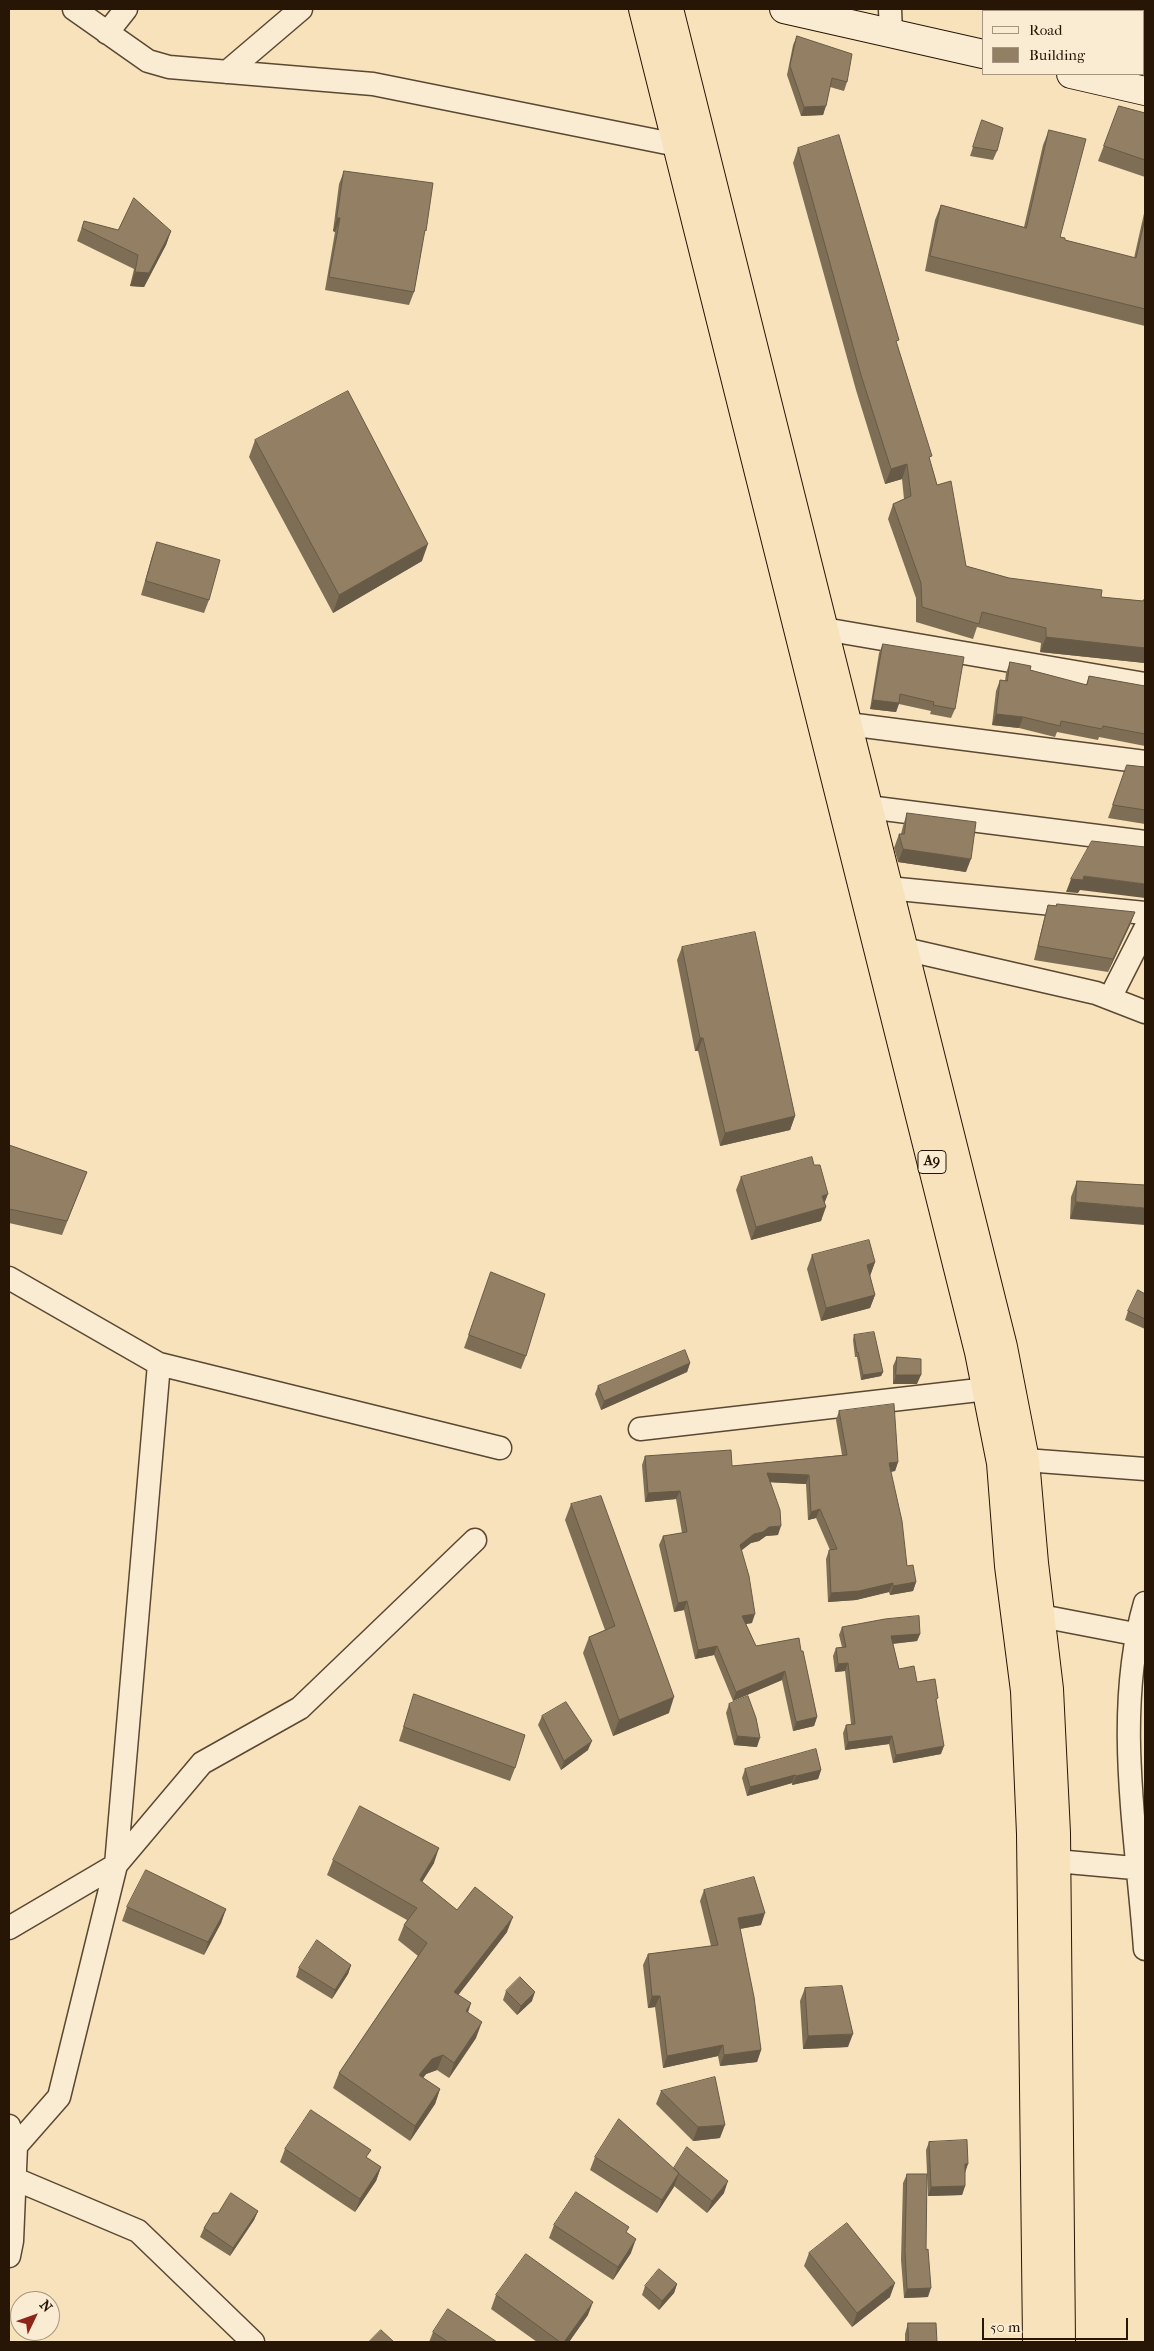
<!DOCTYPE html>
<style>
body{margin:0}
#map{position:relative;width:1154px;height:2351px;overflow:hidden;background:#f7e2bb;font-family:"IM FELL French Canon",serif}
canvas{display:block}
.frame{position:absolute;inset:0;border:10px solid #271505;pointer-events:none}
.legend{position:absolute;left:982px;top:10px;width:162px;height:65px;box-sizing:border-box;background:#faecd3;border:1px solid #a69681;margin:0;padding:6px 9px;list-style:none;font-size:15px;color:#271505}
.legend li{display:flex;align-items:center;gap:10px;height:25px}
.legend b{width:25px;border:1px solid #a69681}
.north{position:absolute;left:10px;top:2291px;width:50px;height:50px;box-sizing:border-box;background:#faecd3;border:1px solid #a69681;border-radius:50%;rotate:48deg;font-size:14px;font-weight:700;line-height:20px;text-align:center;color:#271505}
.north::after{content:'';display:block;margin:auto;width:18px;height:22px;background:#8f2418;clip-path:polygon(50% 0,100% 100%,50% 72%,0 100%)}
.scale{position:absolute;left:982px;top:2318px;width:146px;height:22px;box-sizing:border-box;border:2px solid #271505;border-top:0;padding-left:6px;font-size:15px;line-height:18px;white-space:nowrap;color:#271505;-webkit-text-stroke:4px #faecd3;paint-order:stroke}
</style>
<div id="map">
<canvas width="1154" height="2351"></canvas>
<div class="frame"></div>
<ul class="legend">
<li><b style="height:6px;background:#faecd3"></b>Road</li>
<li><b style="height:14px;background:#938064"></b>Building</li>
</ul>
<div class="north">N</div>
<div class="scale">50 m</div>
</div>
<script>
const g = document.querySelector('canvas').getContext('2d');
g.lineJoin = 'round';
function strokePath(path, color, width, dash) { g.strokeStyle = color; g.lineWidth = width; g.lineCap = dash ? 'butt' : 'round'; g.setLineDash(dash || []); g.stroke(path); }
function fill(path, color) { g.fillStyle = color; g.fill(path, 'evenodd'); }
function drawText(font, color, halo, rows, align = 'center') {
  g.font = font + ' "IM FELL French Canon",serif'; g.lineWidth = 4; g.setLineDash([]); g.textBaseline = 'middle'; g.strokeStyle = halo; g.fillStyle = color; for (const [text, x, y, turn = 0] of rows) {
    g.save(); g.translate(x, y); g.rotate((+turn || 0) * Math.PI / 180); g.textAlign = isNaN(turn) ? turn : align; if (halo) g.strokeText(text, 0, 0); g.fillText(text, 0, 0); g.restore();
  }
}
const street = new Path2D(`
 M74,9L148,61L169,67L373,84L677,145
 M890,9L891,33
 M107,33L126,9
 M227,72L301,9
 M824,629L1145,684
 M848,724L1145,762
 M868,807L1145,842
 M888,888L1145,913
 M904,949L1096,993L1145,1012
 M1112,994L1145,929
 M9,1278L159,1364L500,1448
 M640,1429L987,1389
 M1025,1460L1145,1469
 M1145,1603C1113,1713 1137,1837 1145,1949
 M1041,1616L1145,1636
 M1056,1861L1145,1869
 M9,1928L116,1865L202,1763L300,1708L475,1540
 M9,2126L16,2146L12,2241L9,2256
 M16,2146L59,2097L116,1865L159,1364
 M15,2179L138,2231L253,2342`);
const secondary = new Path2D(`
 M784,9L983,54
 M1071,74L1145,91`);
const highway = new Path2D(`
 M643,9L979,1352L1001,1463L1009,1566L1025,1691L1031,1834L1037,2342
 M669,9L1003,1347L1025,1460L1034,1563L1049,1689L1056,1833L1061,2342`);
const wall = new Path2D(`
 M797,36L847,82L844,91L830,87L823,115L801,116L787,75L793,45Z
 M1119,106L1145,113V177L1098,161Z
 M982,120L997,151L993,160L970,156Z
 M1049,130L1060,237L1065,240L1134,258L1145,209V326L925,271L935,220L941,205L1024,227L1043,145Z
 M798,148L897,345L937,485L966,566L1009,578L1101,597L1143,601L1145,598V663L1040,652L1041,643L977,627L973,639L916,622V598L888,519L893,504L904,499L902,479L885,484L856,390L793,163Z
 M344,171L423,241L414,292L409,305L325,290L335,232L333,231L339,184Z
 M84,221L118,230L171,231L166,245L144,287L130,286L134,269L77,241Z
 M255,440L422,561L333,613L249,457Z
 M157,542L209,600L204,613L141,595L152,556Z
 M883,644L955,709L951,718L930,714L931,711L899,704L896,712L870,709L879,653Z
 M1010,662L1030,670L1086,685L1089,676L1145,686V746L1099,737L1098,740L1057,732L1055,737L1019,728L992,725L996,691L1000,680L1005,681L1006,673Z
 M1127,765L1145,767V824L1108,818Z
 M907,813L966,872L898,862L894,848L899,834H901L903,826Z
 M1048,905L1135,912L1130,925L1108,972L1034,960L1044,919Z
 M682,947L795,1116L790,1130L720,1146L698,1051H695L677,960Z
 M9,1145L87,1172L62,1235L9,1223Z
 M741,1177L825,1203L821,1221L751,1240L736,1190Z
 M1077,1181L1145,1185L1070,1219L1071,1197Z
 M812,1255L875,1262L870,1276L875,1295L870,1308L821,1321L807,1269Z
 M491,1272L526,1356L521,1369L464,1348Z
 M1145,1294V1329L1125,1320L1128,1311Z
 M854,1335L883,1372L881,1376L861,1380L857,1357H855L853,1340Z
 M897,1357L917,1384H893V1366Z
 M690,1363L687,1372L601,1410L595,1394L598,1386Z
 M839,1411L898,1462L895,1471L891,1472L907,1566L916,1582L913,1591L890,1595L889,1592L856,1600L828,1602L826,1559L829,1550H830L816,1518L808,1520L806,1484L770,1482L778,1535L766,1536L759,1541L751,1543L741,1550L752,1623L746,1624L756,1646L801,1651L817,1717L814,1726L793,1731L782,1680L733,1701L714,1655L695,1659L684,1610L674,1612L659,1545L663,1536L682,1533L676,1499L645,1502L642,1465L645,1456L732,1466L842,1455L836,1420Z
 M571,1504L669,1713L613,1736L583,1653L589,1637L605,1630L565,1520Z
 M842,1627L920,1634L917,1641L893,1644L899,1669L917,1682L936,1703L941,1754L893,1763L889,1744L845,1750L843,1733L846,1725L851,1724L845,1671L835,1672L833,1656L836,1648L842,1647L839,1635Z
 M414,1694L515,1768L510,1781L399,1741Z
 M729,1704L757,1747L734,1745L726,1713Z
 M542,1716L588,1750L561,1770L538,1725Z
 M745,1769L821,1770L818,1779L792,1785V1783L747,1796L742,1778Z
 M333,1860L434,1863L422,1882L457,1910L507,1932L458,1995L471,2003L468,2013L476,2038L449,2078L437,2070L426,2074L423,2078L440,2089L435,2104L410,2141L333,2088L339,2073L418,1956L398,1940L404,1925L407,1920L327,1875Z
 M704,1890L761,1925L740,1929L761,2050L757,2062L720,2066L718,2056L663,2068L655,2007L648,2008L643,1965L648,1954L711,1946L700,1901Z
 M127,1907L226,1909L221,1923L204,1955L122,1921Z
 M351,1965L348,1974L332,1999L296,1977L299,1968Z
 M805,1988L848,2047L803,2049L800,2001Z
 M506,1991L532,2001L517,2015L503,2000Z
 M661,2091L720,2138L693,2141L656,2104Z
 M929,2142L965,2173V2186L962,2195L928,2196L926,2150Z
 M285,2149L367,2158L381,2167L376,2181L355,2212L280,2162Z
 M595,2157L674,2168L724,2193L707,2213L674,2186L657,2213L590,2170Z
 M907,2174L926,2250L928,2297L904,2298L901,2260L903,2183Z
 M258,2211L254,2220L230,2256L200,2237L204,2228L218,2213Z
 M554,2225L627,2233L631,2253L613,2280L549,2238Z
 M809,2253L890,2297L852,2327L804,2266Z
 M677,2284L674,2293L659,2310L642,2295L645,2286Z
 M496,2295L588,2315L569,2342H537L491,2309Z
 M908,2323L937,2342H905V2334Z
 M433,2332L497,2342H429Z`);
const shadedWall = new Path2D(`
 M826,106L823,115L801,116L804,107Z
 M337,218H340L335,232L333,231Z
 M171,231L166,245L144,287L130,286L135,272Z
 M907,464L902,479L885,484L891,469Z
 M428,544L422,561L333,613L339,595Z
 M1046,637L1145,648V663L1040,652Z
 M873,700L899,703L896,712L870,709Z
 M996,714L1023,717L1019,728L992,725Z
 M903,849L971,859L966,872L898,862Z
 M1084,876L1145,884V898L1080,890L1078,893L1066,892L1071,879Z
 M1135,912L1130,925L1108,972L1113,959Z
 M700,1038H703L698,1051H695Z
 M795,1116L790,1130L720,1146L725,1133Z
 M828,1194L823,1207L822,1196Z
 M1076,1202L1145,1208V1225L1070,1219Z
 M826,1207L821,1221L751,1240L756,1227Z
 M875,1262L870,1276L862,1278L867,1265Z
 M875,1295L870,1308L821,1321L826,1308Z
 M690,1363L687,1372L601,1410L604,1401Z
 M883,1372L881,1376L861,1380L863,1375Z
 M896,1375H921L917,1384H893Z
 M898,1462L895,1471L886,1472L889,1463Z
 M767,1473L809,1475L806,1484L764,1482Z
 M680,1491L676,1499L645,1502L648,1493Z
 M820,1509L816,1518L808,1520L811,1512Z
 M781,1526L778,1535L766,1536L759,1541L751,1543L737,1554L740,1545L754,1534L769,1527Z
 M916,1582L913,1591L890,1595L893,1586Z
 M893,1583L889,1592L856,1600L828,1602L831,1593Z
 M687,1601L684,1610L674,1612L678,1603Z
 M755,1614L752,1623L739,1625L742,1616Z
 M920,1634L917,1641L888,1644L891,1636Z
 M717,1646L714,1655L695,1659L698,1650Z
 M848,1663L845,1671L835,1672L838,1664Z
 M785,1671L782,1680L733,1701L736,1692Z
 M674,1697L669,1713L613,1736L619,1720Z
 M817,1717L814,1726L793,1731L796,1722Z
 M737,1736L760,1738L757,1747L734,1745Z
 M892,1736L889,1744L845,1750L848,1742Z
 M592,1741L588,1750L561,1770L564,1761Z
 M944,1746L941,1754L893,1763L896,1755Z
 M821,1770L818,1779L792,1785L796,1776Z
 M795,1775L792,1783L747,1796L750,1787Z
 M439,1848L434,1863L414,1895L420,1880Z
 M226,1909L221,1923L204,1955L208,1942Z
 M765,1913L761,1925L734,1930L738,1918Z
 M513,1917L507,1932L449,2007L454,1992Z
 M351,1965L348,1974L332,1999L335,1990Z
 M535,1992L532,2001L517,2015L521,2006Z
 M652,1996H660L655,2007L648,2008Z
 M471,2003L465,2019L466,2011Z
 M482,2022L476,2038L449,2078L454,2063Z
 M853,2034L848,2047L803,2049L808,2036Z
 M723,2045L718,2056L663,2068L667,2056Z
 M761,2050L757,2062L720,2066L724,2055Z
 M443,2055L437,2070L426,2074L414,2090L419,2075L432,2059Z
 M440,2089L435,2104L410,2141L415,2126Z
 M725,2125L720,2138L693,2141L698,2127Z
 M965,2164H968L965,2173Z
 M381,2167L376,2181L355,2212L360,2199Z
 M679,2173L674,2187L657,2213L662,2200Z
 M728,2181L724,2193L707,2213L712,2201Z
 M965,2186L962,2195L928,2196L931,2187Z
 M258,2211L254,2220L230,2256L233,2248Z
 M636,2239L631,2253L613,2280L618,2267Z
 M895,2283L890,2297L852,2327L857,2313Z
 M677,2284L674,2293L659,2310L662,2301Z
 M931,2288L928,2297L904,2298L907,2289Z
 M593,2302L588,2315L569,2342H564Z`);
const building = new Path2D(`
 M797,36L852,54L847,82L832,78L826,106L804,107L790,66Z
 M1119,106L1145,113V160L1104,146Z
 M982,120L1003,128L997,151L973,147Z
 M1049,130L1086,139L1060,237L1065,238V240L1136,258L1145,218V309L930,256L941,205L1026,228Z
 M839,135L899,340L896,341L932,456L929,457L937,485L951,481L966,566L1009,578L1102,590L1101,597L1143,601L1145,598V648L1046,637V628L982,612L979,624L922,607L921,583L893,504L911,496L907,464L891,469L861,375L798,148Z
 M344,171L433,183L426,231L425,230L414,292L329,277L340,218H337Z
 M134,198L171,231L149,273L135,272L138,255L82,228L84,221L118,230Z
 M348,391L428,544L339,595L255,440Z
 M157,542L220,560L209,600L146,581Z
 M883,644L964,657L955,709L933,705L934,702L900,694L899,703L873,700Z
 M1010,662L1031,666L1030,670L1087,685L1089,676L1145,686V734L1103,726L1102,729L1061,721L1060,726L1023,717L996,714L1000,680L1007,681Z
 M1127,765L1145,767V810L1113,805Z
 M907,813L976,822L971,859L903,849L899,834H904Z
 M1092,841L1145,847V884L1084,876L1083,880L1071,879Z
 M1057,904L1135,912L1113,959L1038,946L1048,905L1056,906Z
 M755,932L795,1116L725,1133L703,1038H700L682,947Z
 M9,1145L87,1172L67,1221L9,1209Z
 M812,1157L814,1165H820L828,1194L822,1196L826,1207L756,1227L741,1177Z
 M1077,1181L1145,1185V1208L1076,1202Z
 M869,1240L875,1262L867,1265L875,1295L826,1308L812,1255Z
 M491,1272L545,1294L526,1356L469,1335Z
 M1138,1290L1145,1294V1319L1128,1311Z
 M874,1332L883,1372L863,1375L858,1352L857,1353L854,1335Z
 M685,1350L690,1363L604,1401L598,1386Z
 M897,1357L921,1359V1375H896Z
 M894,1404L898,1462L889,1463L902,1521L907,1566L913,1565L916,1582L893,1586V1583L859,1591L831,1593L829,1550L837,1549L820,1509L811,1512L809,1475L767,1473L780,1510L781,1526L769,1527L763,1532L754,1534L740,1545L749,1576L755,1614L742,1616L756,1646L799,1638L801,1651H803L817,1717L796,1722L785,1671L736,1692L717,1646L698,1650L687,1601L678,1603L663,1536L687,1532L680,1491L648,1493L645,1456L731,1450L732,1466L847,1455L839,1411Z
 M601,1496L674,1697L619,1720L589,1637L615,1626L571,1504Z
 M919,1616L920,1634L891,1636L899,1669L914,1666L917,1682L935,1679L938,1698L936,1699L944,1746L896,1755L892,1736L848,1742L846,1725L855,1724L848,1663L838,1664L836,1648L846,1647L842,1627L885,1619Z
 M414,1694L525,1735L515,1768L404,1727Z
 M748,1696L756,1718L760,1738L737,1736L729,1704Z
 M566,1702L592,1741L564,1761L542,1716Z
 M816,1749L821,1770L796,1776L795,1775L750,1787L745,1769Z
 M360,1806L439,1848L420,1880L457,1910L475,1887L513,1917L454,1992L471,2003L466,2011L482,2022L454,2063L443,2055L432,2059L419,2075L440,2089L415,2126L339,2073L427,1943L404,1925L417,1908L333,1860Z
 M146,1870L226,1909L208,1942L127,1907Z
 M754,1877L765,1913L738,1918L754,1997L761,2050L724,2055L723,2045L667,2056L660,1996H652L648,1954L718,1945L704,1890Z
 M317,1940L351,1965L335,1990L299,1968Z
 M520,1977L535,1992L521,2006L506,1991Z
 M842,1986L853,2034L808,2036L805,1988Z
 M715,2077L725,2125L698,2127L661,2091Z
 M311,2110L371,2150L366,2157L381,2167L360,2199L285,2149Z
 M619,2119L679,2173L662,2200L595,2157Z
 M967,2140L968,2164H965V2186L931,2187L929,2142Z
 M687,2147L728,2181L712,2201L679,2174L674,2168Z
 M907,2174H927L926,2250L928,2249L931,2288L907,2289L905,2251Z
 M576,2192L629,2227L626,2232L636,2239L618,2267L554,2225Z
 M231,2193L258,2211L233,2248L204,2228L213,2213H218Z
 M847,2223L895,2283L857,2313L809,2253Z
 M526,2254L593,2302L564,2342H560L496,2295Z
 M659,2269L677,2284L662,2301L645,2286Z
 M448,2309L497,2342H448L433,2332Z
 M908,2323H936L937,2342H909Z
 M381,2330L394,2342H369Z`);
const shields = [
 [932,1162,28]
];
const shieldNames = [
 ["A9",932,1162]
];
strokePath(street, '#5b4832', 25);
strokePath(secondary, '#271505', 30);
strokePath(highway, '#271505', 30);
strokePath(street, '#faecd3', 22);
strokePath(secondary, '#faecd3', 28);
strokePath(highway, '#f7e2bb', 28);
fill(wall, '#7e6e56');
fill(shadedWall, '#675a46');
fill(building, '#938064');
strokePath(building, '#675a46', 1);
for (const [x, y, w] of shields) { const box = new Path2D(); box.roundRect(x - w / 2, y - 11.5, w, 23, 4); g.fillStyle = '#faecd3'; g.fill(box); strokePath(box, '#271505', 1); }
drawText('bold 14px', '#271505', null, shieldNames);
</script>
